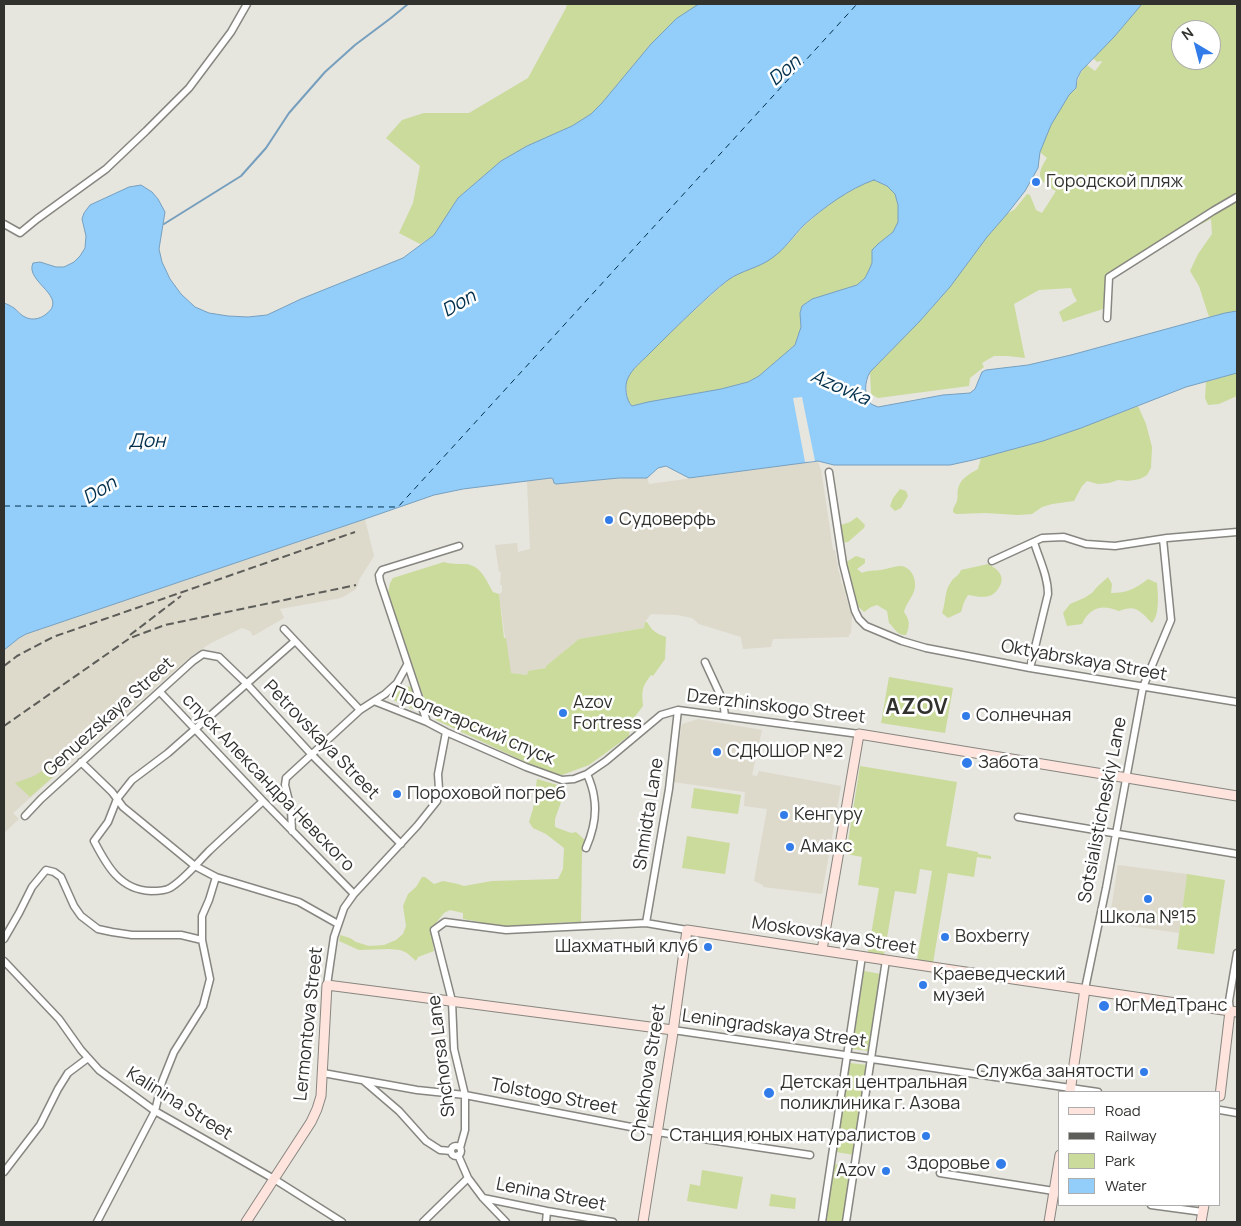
<!DOCTYPE html>
<meta charset="utf-8">
<style>
body{margin:0}
#map{position:relative;width:1241px;height:1226px;overflow:hidden;background:#e6e5de;font-family:Manrope,sans-serif}
canvas{display:block}
.frame{position:absolute;inset:0;border:5px solid #31312e;pointer-events:none}
.legend{position:absolute;left:1058px;top:1091px;width:162px;height:115px;box-sizing:border-box;background:#fff;border:1px solid #adadab;margin:0;padding:6px 9px;list-style:none;font-size:15px;color:#31312e}
.legend li{display:flex;align-items:center;gap:10px;height:25px}
.legend b{width:25px;border:1px solid #adadab}
.north{position:absolute;left:1171px;top:20px;width:50px;height:50px;box-sizing:border-box;background:#fff;border:1px solid #adadab;border-radius:50%;rotate:323deg;font-size:14px;font-weight:700;line-height:20px;text-align:center;color:#31312e}
.north::after{content:'';display:block;margin:auto;width:18px;height:22px;background:#317ce8;clip-path:polygon(50% 0,100% 100%,50% 72%,0 100%)}
</style>
<div id="map">
<canvas width="1241" height="1226"></canvas>
<div class="frame"></div>
<ul class="legend">
<li><b style="height:6px;background:#fee4dc"></b>Road</li>
<li><b style="height:6px;background:#5d5d59"></b>Railway</li>
<li><b style="height:14px;background:#cadb9b"></b>Park</li>
<li><b style="height:14px;background:#93cefb"></b>Water</li>
</ul>
<div class="north">N</div>
</div>
<script>
const g = document.querySelector('canvas').getContext('2d');
g.lineJoin = 'round';
function fill(path, color) { g.fillStyle = color; g.fill(path, 'evenodd'); }
function strokePath(path, color, width, dash) { g.strokeStyle = color; g.lineWidth = width; g.lineCap = dash ? 'butt' : 'round'; g.setLineDash(dash || []); g.stroke(path); }
function drawText(font, color, halo, rows, align = 'center') {
  g.font = font + ' Manrope,sans-serif'; g.lineWidth = 5; g.setLineDash([]); g.textBaseline = 'middle'; g.strokeStyle = halo; g.fillStyle = color; for (const [text, x, y, turn = 0] of rows) {
    g.save(); g.translate(x, y); g.rotate((+turn || 0) * Math.PI / 180); g.textAlign = isNaN(turn) ? turn : align; if (halo) g.strokeText(text, 0, 0); g.fillText(text, 0, 0); g.restore();
  }
}
const built = new Path2D(`
 M818,461L820,468L821,469L833,550H835L839,573L840,574L841,581L852,616L851,634H849V637L773,639L771,647L743,649L741,637L699,624L692,618L677,615L651,614L645,622L644,628L579,639L546,666V668L528,671L527,675L510,673L499,594L502,592V585H500L501,573L499,571L495,545L517,543L518,552L530,549L527,481L551,478L553,479L556,484L619,478L643,477L647,478L649,484Z
 M365,519L374,556L359,580L358,585L356,589L343,597L336,599L280,609L284,618L253,636L250,631L242,628L211,643L191,656L13,813L19,819L4,833V650L19,638L25,634Z
 M698,719L762,730L752,775L757,776L759,771L841,786L822,894L763,887V885L754,881L767,809L744,806L745,792L673,782L682,724Z
 M1118,865L1187,874L1179,933L1109,923Z`);
const green = new Path2D(`
 M567,4H702L676,19L651,44L602,103L591,114L572,126L527,146L501,161L458,198L434,235L420,244L399,233L413,203L420,166L386,138L402,120L424,113H469L528,78L566,8Z
 M1142,4H1237V311L1209,317L1199,286L1190,271L1198,254L1212,234L1211,219L1188,231L1108,281L1106,308L1063,322L1059,312L1077,301L1073,294L1071,288L1039,290L1014,304L1025,358L1008,356H994L982,363L984,367L970,378L969,386L878,398L871,394L870,372L929,311L950,287L987,237L1007,214L1015,209L1027,194L1030,195L1036,210L1042,213L1056,191C1039,181 1035,176 1047,158L1040,152L1051,125L1069,95L1076,89C1078,78 1080,72 1087,65L1095,71L1102,62L1101,61L1097,62L1093,58L1114,37ZM1181,30H1211V60H1181Z
 M874,180L887,186L895,194L898,205V222L893,232L878,244L872,256V263L869,270L865,278L857,285L812,299L802,306L800,313L801,327L795,345L759,376L748,382L721,389L648,402L632,406L628,401L626,383L628,377L631,372L665,337L729,279L741,272L762,264L787,245L804,226L820,212L840,197L865,183Z
 M1237,373V396L1219,404L1208,405L1205,398L1206,382Z
 M1138,406L1146,424L1152,447L1151,468L1147,475L1140,479L1128,481L1118,480L1109,483L1098,484L1087,481L1082,486L1074,501L1052,504L1042,507L1032,514L1018,515L985,513L956,514L953,512C953,507 955,506 957,501C958,497 957,493 958,489C960,479 969,474 978,469L981,458L1043,441L1081,428Z
 M900,489L906,491L908,496L901,508L895,511L890,506L893,498Z
 M857,517L865,525L864,528L848,542L840,543L835,529L841,525L850,522Z
 M856,556L865,559V563L857,569L862,573C868,570 875,571 881,570C887,569 895,566 901,566C911,567 916,578 915,587C914,596 906,603 904,612C910,620 910,626 906,635C897,636 895,628 889,623L887,611L877,605L871,607L864,612L846,595L843,583V564Z
 M444,562C450,564 458,564 465,564C481,565 486,580 493,592L499,594L504,638H506L511,673L527,675L528,671L546,668V666L579,639L644,628L645,622H647C652,631 657,634 666,637L665,659L653,676L651,675C641,688 642,691 643,706L630,723L629,736L589,765L562,775L542,770L436,720L432,714L422,693L388,593L390,583L393,578Z
 M988,564C998,569 1007,577 998,589C996,592 993,595 989,596C983,598 975,596 968,595L964,602L961,612L948,618L942,613C946,603 944,591 951,582C954,577 959,576 961,570Z
 M1108,577L1112,584L1111,593C1127,593 1135,589 1148,579L1157,583C1158,595 1160,614 1152,623C1140,611 1136,604 1119,611C1102,604 1090,607 1082,624L1067,626L1063,613L1070,604L1084,598L1092,593L1097,587Z
 M889,677L953,688L945,733L881,723Z
 M406,686L411,687L418,708L415,710L393,700L392,696Z
 M50,766L56,774L30,797L15,783L34,776Z
 M860,766L957,782L946,846L978,852V854L991,856V859L977,857L974,877L948,873L933,963L917,960L932,871L920,869L916,894L895,891L884,955L868,952L879,888L858,885L862,857L846,854Z
 M537,779L561,786L565,791L555,819V827L571,833L576,832L586,841L582,852L581,923C557,920 534,928 510,927C494,926 478,921 463,919V913L450,910L444,913L435,924L431,931L434,951L418,957L416,961L407,953L400,950L389,949L359,950L339,941L340,935L350,938L356,942L369,946L384,945L396,940L403,934L406,926L403,906L408,894L416,887L422,877H425L434,884L443,881L458,884L464,886L492,881L558,879L563,869L564,848L546,834L533,828L529,822L533,809Z
 M694,788L741,795L738,814L691,808Z
 M687,836L730,843L725,874L682,868Z
 M1187,874L1225,880L1214,954L1177,949Z
 M864,971L881,974L869,1051L852,1049Z
 M850,1063L867,1065L854,1155L836,1152Z
 M834,1164L852,1167L843,1222H826Z
 M702,1170L743,1177L737,1209L687,1201L690,1184L700,1186Z
 M771,1194L796,1198L795,1209L769,1206Z`);
const water = new Path2D(`
 M699,4H1142L1114,37L1081,71L1077,79L1076,88L1069,95L1051,125L1040,152L1038,168L1025,191L1007,214L987,237L950,287L919,322L870,372C864,383 864,395 871,404L878,407L943,395L970,393L975,389L982,372L986,370L1028,365L1071,355L1225,313L1237,311V373L1186,387L1081,428L1043,441L973,460L950,465H834L818,461L689,478L666,466L658,468L647,478H619L556,484L554,483L553,479L551,478L463,489L434,495L365,519L26,634L19,638L4,650V303C7,304 11,306 14,308C18,311 21,316 27,318C33,320 39,319 45,315C71,297 24,282 33,263L40,262L56,267H64L74,262L80,256L85,248L86,236L82,219L84,213L90,205L129,187L141,185L152,192L158,199L165,212L159,249L162,262L170,279L181,294L195,307L209,313L228,316L248,317L267,315L301,299L403,258L434,235L458,198L501,161L527,146L572,126L591,114L602,103L651,44L676,19ZM874,180L887,186L895,194L898,205V222L893,232L878,244L872,250V263L869,270L865,278L857,285L812,299L802,306L800,313L801,327L795,345L759,376L748,382L721,389L648,402L632,406C626,401 624,385 628,378C632,369 641,362 648,355C663,340 678,325 694,310C705,300 716,289 728,280C742,270 759,268 772,258C785,249 793,236 804,225C823,208 850,188 874,180Z`);
const pier = new Path2D(`
 M802,397L815,461L805,462L793,398Z`);
const stream = new Path2D(`
 M164,224L241,176L266,148L289,113L325,72L355,45L391,18L408,4`);
const ferry = new Path2D(`
 M4,506L398,507L857,4`);
const street = new Path2D(`
 M4,224L20,233L37,219L106,169L146,131L189,88L231,32L247,4
 M1107,318L1109,277L1213,211L1237,197
 M829,472L843,564L855,611L859,619L866,626L902,641L926,648L1030,668L1237,702
 M992,561L1042,538L1064,537L1086,544L1115,546L1167,538L1237,532
 M284,629L360,710
 M705,662L723,701L725,716
 M1030,668L1048,594C1048,576 1039,559 1034,542
 M160,692L263,801L354,894
 M374,701L385,694L397,683L407,665
 M427,722L380,581L379,575L382,570L459,546
 M81,762L112,792L123,807L195,866L216,877L299,902L338,924
 M263,801C245,818 227,834 209,851C197,863 185,879 170,888C165,891 157,891 151,891C120,890 107,866 94,841L108,822L117,799L132,780L168,753L295,641
 M25,816L41,799L193,661L203,654L219,657L246,683L312,755L401,844
 M1018,817L1237,854
 M292,831L291,809L285,785L286,778L360,710L374,701L427,722L446,732L526,767L562,780L574,779L587,774L606,761L661,715L678,710L859,734
 M586,848C593,832 597,814 594,797C593,789 590,781 587,774
 M646,923L669,789L678,710
 M4,939L19,913L32,887L46,870L54,872L61,877L74,906L81,916L98,929L112,932L132,935H181L202,940
 M4,961L59,1019L81,1050L99,1070L155,1111L274,1179L342,1222
 M327,985L334,937L344,908L354,894L417,826L437,801L439,789L438,774L446,732
 M1085,989L1106,888L1143,687L1171,620L1163,539
 M1230,1011L1229,1001L1237,953
 M673,1030L1098,1092
 M323,1073L417,1090L465,1095L657,1132L810,1155
 M364,1081L399,1111L426,1141L440,1150L451,1151
 M1220,1110L1237,1113
 M451 1151a5 5 0 1 1 10 0a5 5 0 1 1-10 0Z
 M460,1148L465,1130V1095L454,1049L452,1001L434,930L445,922L506,930L646,923L687,930
 M458,1155L468,1178L483,1198L506,1222
 M4,1172L40,1125L58,1089L68,1073L88,1058
 M940,1173L1060,1192
 M483,1198L547,1211L613,1222
 M1151,1205L1203,1212
 M97,1222L155,1111L162,1082L174,1052L203,1006L210,979L202,940V916L209,900L216,877
 M423,1222L468,1178
 M546,1222L547,1211
 M822,1222L862,956
 M846,1222L886,960`);
const secondary = new Path2D(`
 M822,950L859,734L1237,796
 M1070,1092L1085,989
 M1220,1096L1230,1011
 M246,1222L311,1122L317,1109L321,1096L327,985L673,1030
 M643,1222L672,1039L687,930L952,970L1237,1012
 M1049,1222L1060,1155
 M1201,1222L1204,1205`);
const rail = new Path2D(`
 M130,635L181,596
 M4,666L17,656L53,637L355,532
 M4,726L130,638L165,625L356,585`);
const markers = [
 [1036,182,5,"#317ce8"],
 [609,520,5,"#317ce8"],
 [563,713,5,"#317ce8"],
 [966,716,5,"#317ce8"],
 [717,752,5,"#317ce8"],
 [967,763,6,"#317ce8"],
 [397,794,5,"#317ce8"],
 [784,815,5,"#317ce8"],
 [790,847,5,"#317ce8"],
 [1148,899,5,"#317ce8"],
 [945,937,5,"#317ce8"],
 [708,947,5,"#317ce8"],
 [923,985,5,"#317ce8"],
 [1104,1006,6,"#317ce8"],
 [1144,1072,5,"#317ce8"],
 [769,1093,6,"#317ce8"],
 [926,1136,5,"#317ce8"],
 [1001,1164,6,"#317ce8"],
 [886,1171,5,"#317ce8"]
];
const poiNames = [
 ["Городской пляж",1046,182],
 ["Судоверфь",619,520],
 ["Azov",573,703],
 ["Fortress",573,724],
 ["Солнечная",976,716],
 ["СДЮШОР №2",727,752],
 ["Забота",978,763],
 ["Пороховой погреб",407,794],
 ["Кенгуру",794,815],
 ["Амакс",800,847],
 ["Школа №15",1148,918,"center"],
 ["Boxberry",955,937],
 ["Шахматный клуб",698,947,"right"],
 ["Краеведческий",933,975],
 ["музей",933,996],
 ["ЮгМедТранс",1115,1006],
 ["Служба занятости",1134,1072,"right"],
 ["Детская центральная",780,1083],
 ["поликлиника г. Азова",780,1104],
 ["Станция юных натуралистов",916,1136,"right"],
 ["Здоровье",990,1164,"right"],
 ["Azov",876,1171,"right"]
];
const streetNames = [
 ["Oktyabrskaya Street",1084,661,10],
 ["Dzerzhinskogo Street",776,707,7],
 ["Genuezskaya Street",109,717,-42],
 ["Пролетарский спуск",473,726,23],
 ["Petrovskaya Street",321,740,46],
 ["спуск Александра Невского",268,783,46],
 ["Sotsialisticheskiy Lane",1103,810,-79],
 ["Shmidta Lane",649,814,-81],
 ["Moskovskaya Street",834,936,9],
 ["Lermontova Street",309,1024,-84],
 ["Leningradskaya Street",774,1029,8],
 ["Shchorsa Lane",442,1056,-97],
 ["Chekhova Street",649,1073,-81],
 ["Tolstogo Street",554,1097,11],
 ["Kalinina Street",179,1104,32],
 ["Lenina Street",551,1195,11]
];
const waterNames = [
 ["Don",785,71,-40],
 ["Don",459,304,-30],
 ["Azovka",840,388,24],
 ["Дон",147,442],
 ["Don",100,491,-32]
];
const districtNames = [
 ["AZOV",917,708]
];
fill(built, '#ddd9cb');
fill(green, '#cadb9b');
fill(water, '#93cefb');
strokePath(water, '#769fbe', 1);
fill(pier, '#e6e5de');
strokePath(stream, '#769fbe', 2);
strokePath(ferry, '#00304c', 1, [6, 5]);
strokePath(street, '#878680', 9);
strokePath(secondary, '#878680', 11);
strokePath(street, '#fff', 6);
strokePath(secondary, '#fee4dc', 9);
strokePath(rail, '#5d5d59', 2, [8, 4]);
for (const [x, y, r, color] of markers) { const dot = new Path2D(); dot.arc(x, y, r, 0, 2 * Math.PI); g.fillStyle = color; g.fill(dot); strokePath(dot, '#fff', 2); }
drawText('18px', '#31312e', '#fff', poiNames, 'left');
drawText('18px', '#31312e', '#fff', streetNames);
drawText('italic 19px', '#00304c', '#fff', waterNames);
g.letterSpacing = '1px';
drawText('bold 22px', '#31312e', '#fff', districtNames);
g.letterSpacing = '0px';
</script>
